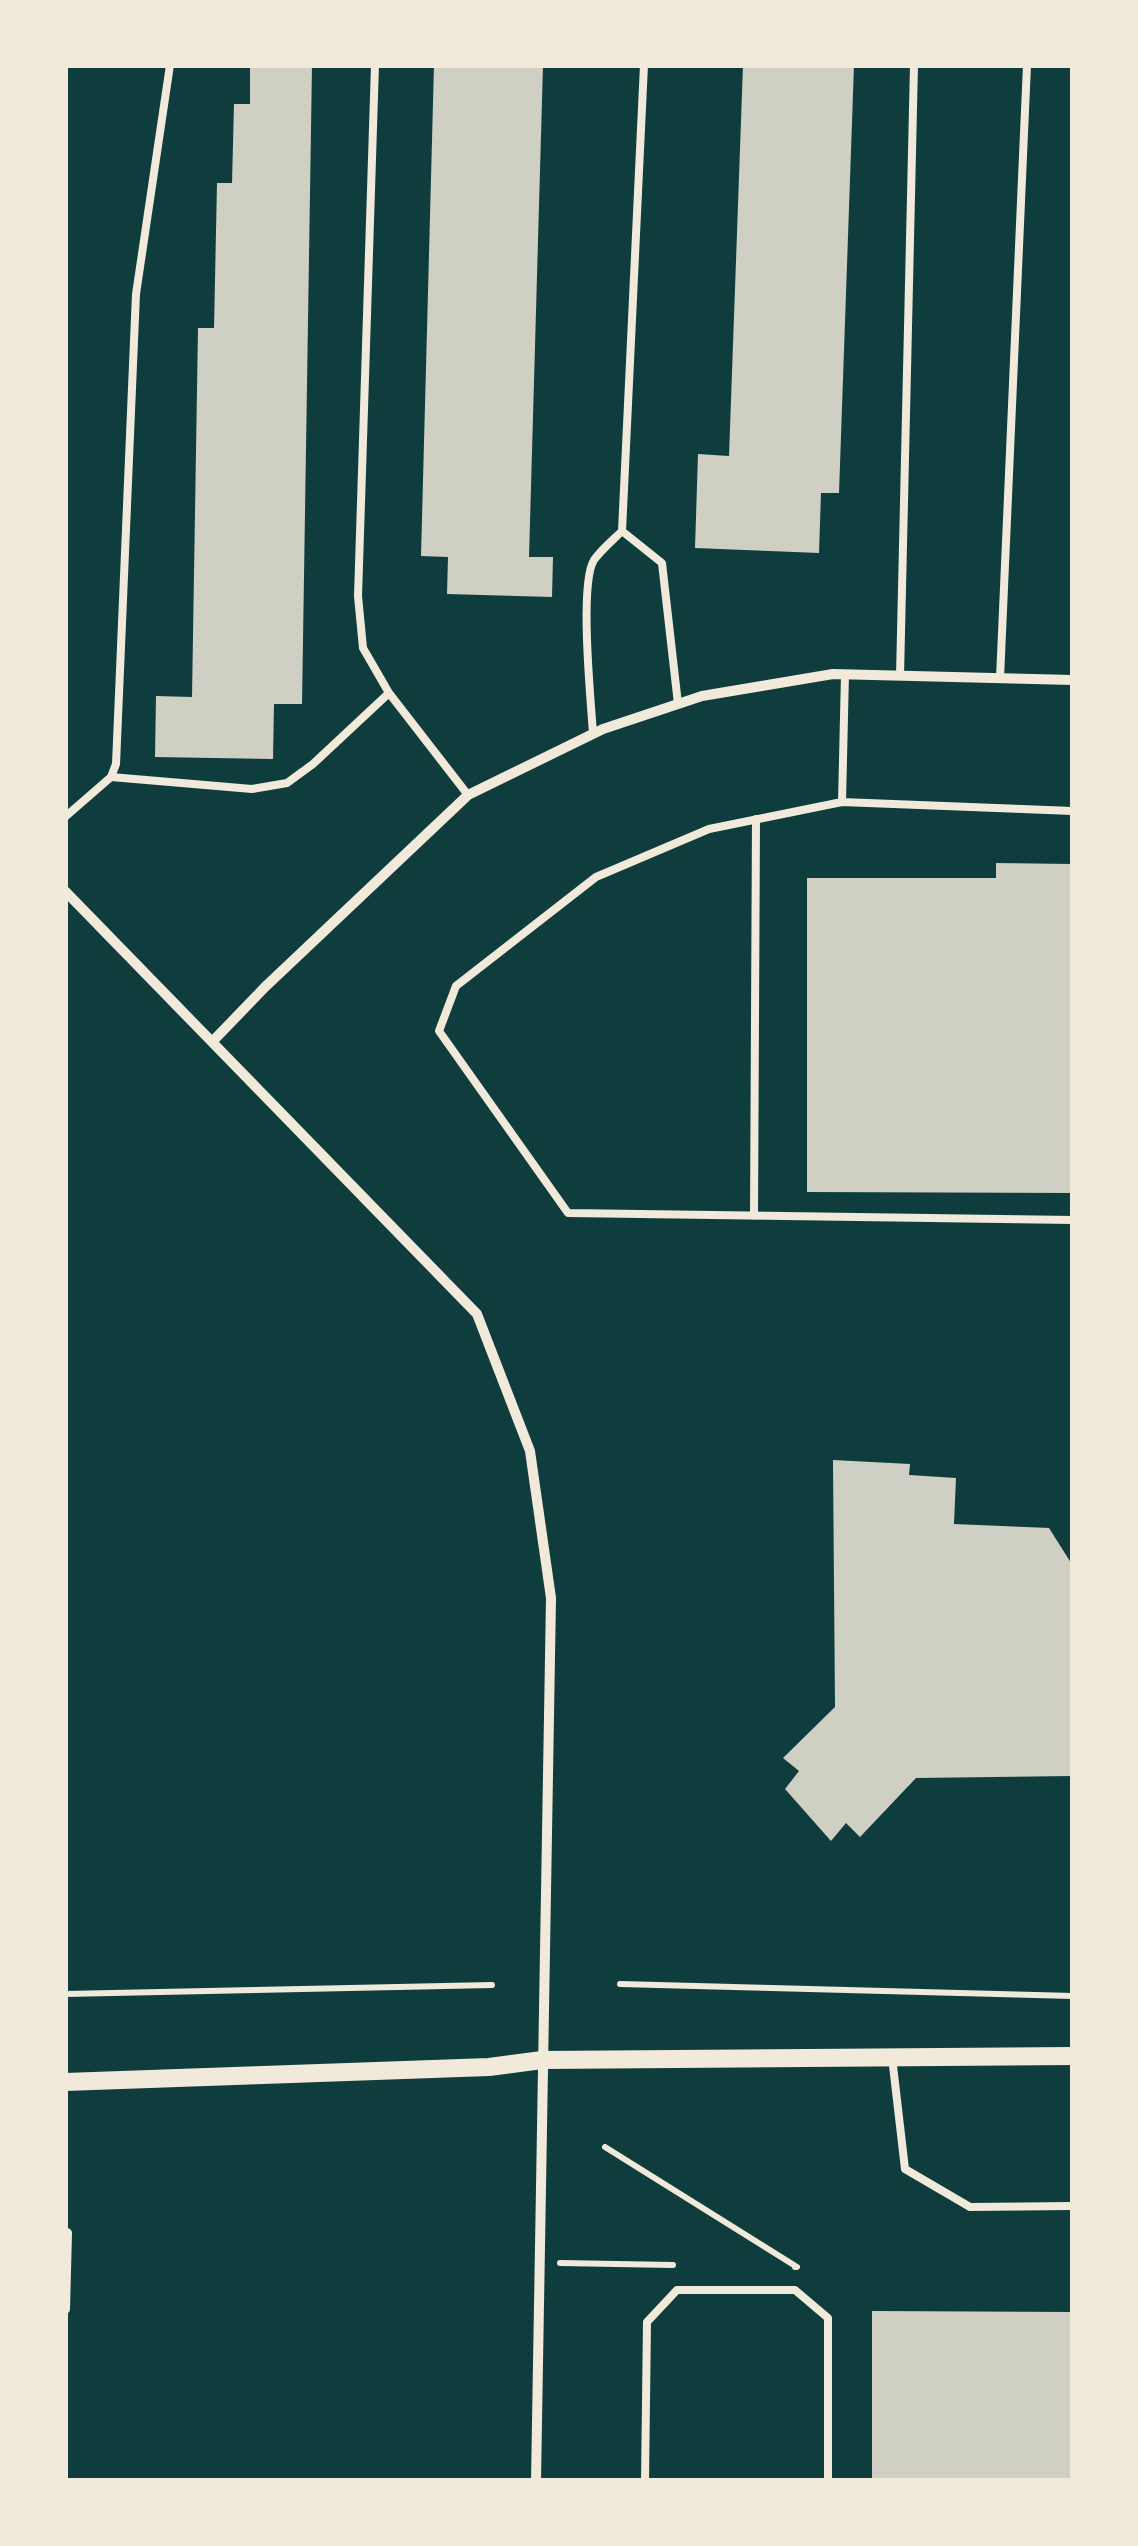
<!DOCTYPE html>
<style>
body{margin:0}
#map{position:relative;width:1138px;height:2546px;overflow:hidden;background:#0f3d3e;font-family:"DM Sans",sans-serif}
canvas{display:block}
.frame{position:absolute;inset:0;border:68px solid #f1e9da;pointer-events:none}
</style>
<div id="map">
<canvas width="1138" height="2546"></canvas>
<div class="frame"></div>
</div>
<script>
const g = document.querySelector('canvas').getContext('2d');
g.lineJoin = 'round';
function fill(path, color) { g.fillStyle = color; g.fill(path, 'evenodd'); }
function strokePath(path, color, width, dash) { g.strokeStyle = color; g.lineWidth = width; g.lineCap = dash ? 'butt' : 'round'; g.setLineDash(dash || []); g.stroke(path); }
const building = new Path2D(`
 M250,65H312L302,704H274L273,759L155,757L156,696L192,697L198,328H214L217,183H232L234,104H250Z
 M434,65H543L529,557H553L552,597L447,594L448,557L421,556Z
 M743,65H854L839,493H821L819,553L695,548L698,454L729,456Z
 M996,863L1073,864V1193L807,1192V878H996Z
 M833,1460L910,1464L909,1475L956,1478L954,1524L1049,1528L1073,1566V1776L916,1778L860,1837L846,1823L831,1841L785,1789L799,1771L783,1758L835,1707Z
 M872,2311L1073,2312V2481H872Z`);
const path = new Path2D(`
 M620,1984L1073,1996
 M65,1994L492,1985
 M605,2147L797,2267H795
 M560,2263L673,2265`);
const service = new Path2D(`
 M375,65L358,596L363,648L389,693L468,795
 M622,531L662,563L678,704
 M900,676L914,65
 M1000,678L1027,65
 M593,734C591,701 579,584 594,560C601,550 613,540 622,531L644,65
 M111,777L252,789L287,783L313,764L389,693
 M842,802L845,674
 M1073,811L842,802L709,829L596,877L456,986L439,1031L568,1213L1073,1220
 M65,817L111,777L116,764L136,294L170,65
 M754,1216L756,819
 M892,2057L905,2169L970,2207L1073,2206
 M645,2481L647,2322L677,2290H795L828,2318V2481`);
const minor = new Path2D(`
 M65,891L477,1314L530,1451L551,1598L536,2481
 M212,1042L265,987L468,795L603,729L702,696L833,674L1073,680
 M65,2309L67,2233`);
const tertiary = new Path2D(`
 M65,2082L489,2067L542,2060L1073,2056`);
fill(building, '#cfcfc3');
strokePath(path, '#f1e9da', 6);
strokePath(service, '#f1e9da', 8);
strokePath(minor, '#f1e9da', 10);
strokePath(tertiary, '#f1e9da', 18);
</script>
